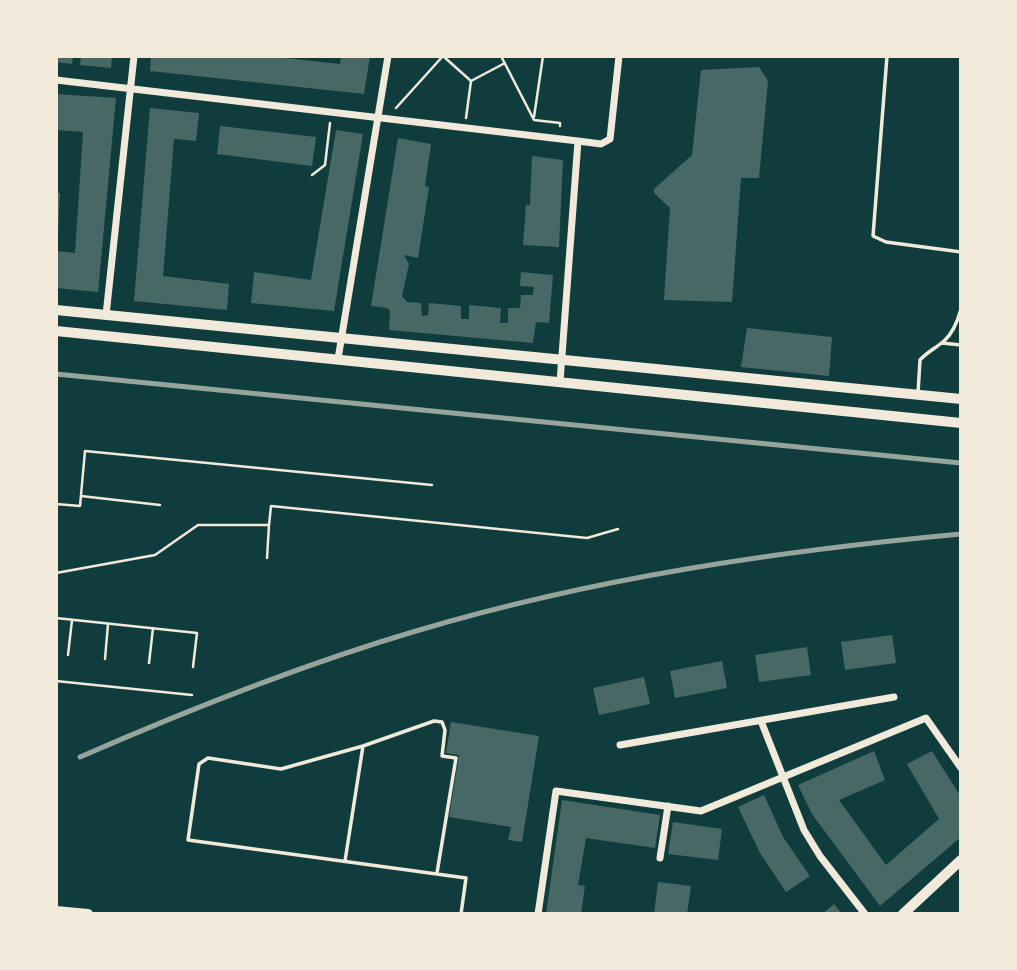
<!DOCTYPE html>
<style>
body{margin:0}
#map{position:relative;width:1017px;height:970px;overflow:hidden;background:#0f3d3e;font-family:"Times New Roman",serif}
canvas{display:block}
.frame{position:absolute;inset:0;border:58px solid #f1e9da;pointer-events:none}
</style>
<div id="map">
<canvas width="1017" height="970"></canvas>
<div class="frame"></div>
</div>
<script>
const g = document.querySelector('canvas').getContext('2d');
g.lineJoin = 'round';
function fill(path, color) { g.fillStyle = color; g.fill(path, 'evenodd'); }
function strokePath(path, color, width, dash) { g.strokeStyle = color; g.lineWidth = width; g.lineCap = dash ? 'butt' : 'round'; g.setLineDash(dash || []); g.stroke(path); }
const building = new Path2D(`
 M56,56H73L72,64L56,62Z
 M81,56H112L111,68L80,65Z
 M151,56H266L340,64L341,56H370L364,94L150,71Z
 M759,67L768,81L759,178H741L732,302L664,300L670,208L654,193V189L692,155L701,70Z
 M56,94L116,98L98,292L56,288V251L75,253L83,132L56,130Z
 M150,108L199,113L196,141L174,139L163,276L229,284L227,310L134,301Z
 M220,126L316,137L312,166L217,154Z
 M336,130L363,134L334,311L251,303L254,272L311,280Z
 M398,138L431,144L425,186L429,187L418,258L404,255L409,264L402,296L407,302L421,303L422,316L428,315L429,303L461,306V319H469V305L501,308L500,323H508V308H520L521,295H533L534,287L520,286L521,272L553,275L549,323L536,322L533,343L389,330L390,311L387,308L371,306Z
 M532,156L563,160L559,247L523,245L526,205H530Z
 M56,193H60L58,234H56Z
 M747,328L832,337L829,376L741,367Z
 M892,635L896,663L845,670L841,642Z
 M807,647L811,675L759,682L755,655Z
 M722,661L727,688L675,698L670,671Z
 M644,677L650,704L599,715L593,688Z
 M451,722L539,736L522,842L508,840L511,827L449,817L459,755L446,753Z
 M874,751L885,780L839,800L886,865L939,819L907,764L932,751L961,797V837L880,906L812,814L798,785Z
 M764,795L783,837L810,876L786,892L760,853L738,807Z
 M562,800L660,815L655,848L586,838L578,885L585,886L581,914H546Z
 M673,822L722,829L718,860L668,854Z
 M658,882L691,886L687,914H654Z
 M834,904L842,914H822Z`);
const path = new Path2D(`
 M443,56L471,81L466,118
 M501,56L534,120L560,123V126
 M471,81L505,63
 M396,108L443,56
 M534,117L543,56
 M312,175L325,165L330,123
 M81,496L160,505
 M56,504L80,506L85,451L432,485
 M267,558L269,525
 M56,573L155,555L198,525H269L271,506L587,538L618,529
 M56,618L197,633L193,667
 M68,655L72,620
 M105,659L108,624
 M149,663L153,628
 M56,681L192,695`);
const service = new Path2D(`
 M887,56L873,236L886,242L961,252
 M942,343L961,345
 M918,393L920,360C927,352 936,348 944,341C952,334 958,320 961,309
 M363,746L281,769L208,758L199,764L188,840L466,878L461,914
 M345,861L363,746L434,721L442,722L445,730L442,756L456,758L437,873`);
const minor = new Path2D(`
 M56,80L578,141
 M106,315L134,56
 M338,359L388,56
 M560,382L578,141L601,144L610,139L619,56
 M761,721L804,830L820,856L865,914
 M620,745L894,697
 M660,858L668,806
 M538,914L556,791L701,811L926,718L961,768`);
const tertiary = new Path2D(`
 M56,310L961,399
 M56,331L961,423
 M56,911L88,914
 M903,914L961,860`);
const rail = new Path2D(`
 M56,374L961,463
 M80,757C190,709 301,665 416,631C594,578 777,551 961,534`);
fill(building, '#486865');
strokePath(path, '#f1e9da', 2.5);
strokePath(service, '#f1e9da', 3.5);
strokePath(minor, '#f1e9da', 7);
strokePath(tertiary, '#f1e9da', 10);
strokePath(rail, '#97a49c', 5);
</script>
